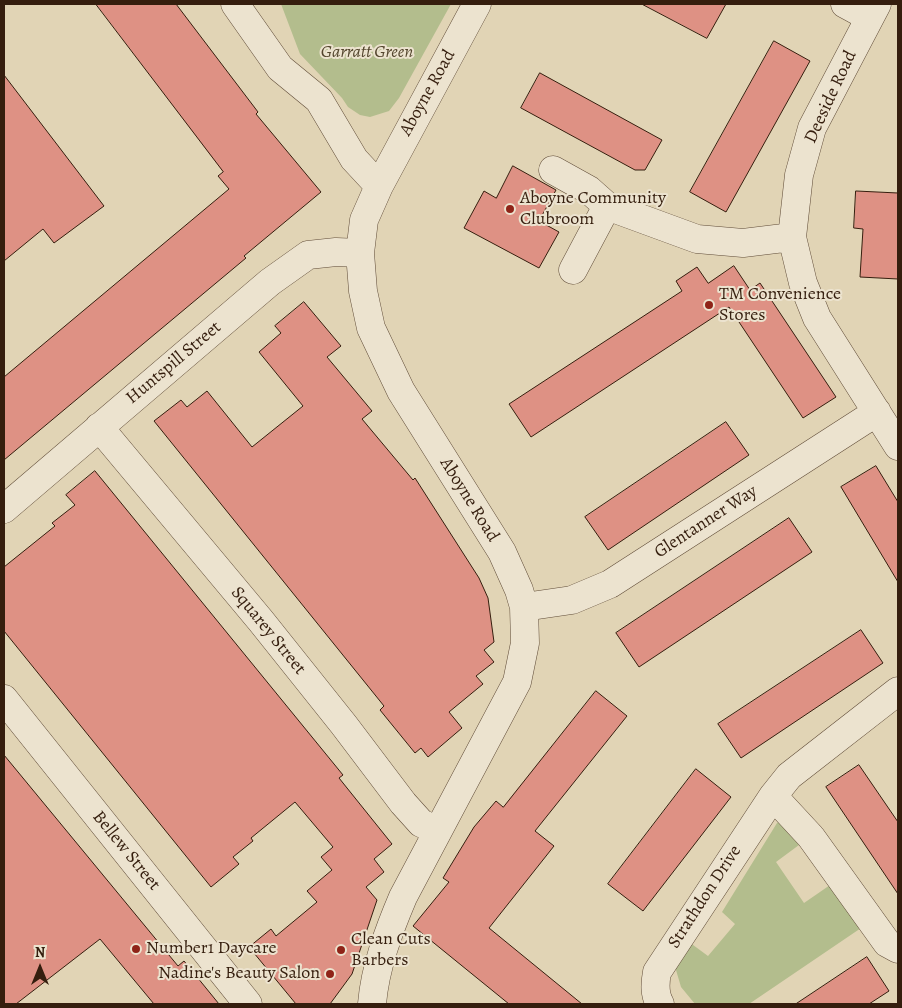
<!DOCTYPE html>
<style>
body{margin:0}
#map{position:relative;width:902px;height:1008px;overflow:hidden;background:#e1d4b5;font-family:Alegreya,serif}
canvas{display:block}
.frame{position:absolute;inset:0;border:5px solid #351e0e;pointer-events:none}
.north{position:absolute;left:15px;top:943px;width:50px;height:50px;-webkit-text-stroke:4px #ece3cf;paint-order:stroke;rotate:0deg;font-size:14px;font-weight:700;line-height:20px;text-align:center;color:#351e0e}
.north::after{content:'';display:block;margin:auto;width:18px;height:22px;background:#351e0e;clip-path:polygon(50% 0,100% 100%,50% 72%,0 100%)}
</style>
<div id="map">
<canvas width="902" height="1008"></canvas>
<div class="frame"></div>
<div class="north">N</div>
</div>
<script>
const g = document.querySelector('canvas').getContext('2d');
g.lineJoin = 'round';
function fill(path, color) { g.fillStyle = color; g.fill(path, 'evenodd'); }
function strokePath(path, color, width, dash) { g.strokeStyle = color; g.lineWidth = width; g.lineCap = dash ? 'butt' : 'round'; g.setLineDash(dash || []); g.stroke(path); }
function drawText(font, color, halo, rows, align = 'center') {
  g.font = font + ' Alegreya,serif'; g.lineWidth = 4; g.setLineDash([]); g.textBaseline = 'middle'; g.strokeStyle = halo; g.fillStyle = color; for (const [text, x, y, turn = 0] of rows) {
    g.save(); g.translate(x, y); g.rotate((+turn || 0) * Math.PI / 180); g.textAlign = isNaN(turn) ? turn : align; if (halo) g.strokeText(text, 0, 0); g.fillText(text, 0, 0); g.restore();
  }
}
const green = new Path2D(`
 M281,4H451L399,98L389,111L370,117L360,115L348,107L342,98L300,54Z
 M781,820L799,845L776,862L804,903L833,883L864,926L749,1004H695L681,987L676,970V963L689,942L708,956L735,924L722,912L777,823Z`);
const building = new Path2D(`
 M96,4H176L258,112L256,114L321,192L244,256L246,258L4,460V377L229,189L218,176L223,172Z
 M642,4H726L707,38Z
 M774,41L810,61L726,212L690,192Z
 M540,73L662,140L645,170H635L521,108Z
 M4,75L104,206L54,243L43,229L4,261Z
 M513,166L556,190L539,221L559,232L539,268L464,228L484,191L496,198Z
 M856,191L898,193V279L860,277L863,229L854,228Z
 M734,266L750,290L760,283L836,397L803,418L729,307L531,437L509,404L682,291L676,281L697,267L708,283Z
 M304,302L341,346L327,357L372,411L362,419L413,480L415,478L479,578L488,598L494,642L484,650L494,662L476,676L483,684L449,712L462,728L428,757L421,748L415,753L380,710L384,706L154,421L181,400L187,407L207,391L252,447L303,406L259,352L281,333L275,326Z
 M726,422L749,455L608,550L585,517Z
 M876,466L898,502V582L841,487Z
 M95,471L343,775L339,778L392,844L374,859L384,872L366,887L377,900L352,974L330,1004H296L249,947L271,929L276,936L317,902L307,891L332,870L321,857L333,847L295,802L251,838L253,841L233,857L239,864L211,887L4,631V567L55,526L52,523L75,505L66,495Z
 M789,518L812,552L639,667L616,633Z
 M861,630L883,663L741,758L718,724Z
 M596,691L627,716L535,831L554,846L489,928L582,1004H509L413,926L449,882L443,878L474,827L496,801L503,807Z
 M4,755L178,966L184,961L219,1004H154L100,939L16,1004H4Z
 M859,765L898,822V894L826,787Z
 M696,769L731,797L643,911L608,884Z
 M867,957L889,991L869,1004H796Z`);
const minor = new Path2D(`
 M235,4L280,68L319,100L354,159L379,186
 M845,4L869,17
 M877,4L812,128L799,175L792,237L803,283L817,318L898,446
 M553,170L589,190L607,206L697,239L743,243L792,237
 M573,270L607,206
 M99,427L261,621L344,725L403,803L421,823L438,831
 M4,509L270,282L308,255L336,252L360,253
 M524,607L572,600L610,584L877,412
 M4,699L248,1004
 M773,796L811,837L887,943L898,949
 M372,1004C375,967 389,930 403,897L517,682L525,643L524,607L519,590L502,552L401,391L371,328L363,291L360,253L364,220L379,186L477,4
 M660,1004C654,994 655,983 657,972L773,796L789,776L898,691`);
const markers = [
 [510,209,5,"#8f2418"],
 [709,305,5,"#8f2418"],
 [136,949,5,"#8f2418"],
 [341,950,5,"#8f2418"],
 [330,974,5,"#8f2418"]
];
const parkNames = [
 ["Garratt Green",367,53]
];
const streetNames = [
 ["Aboyne Road",428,93,-61],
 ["Deeside Road",831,97,-65],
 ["Huntspill Street",174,363,-40],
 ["Aboyne Road",469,500,58],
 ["Glentanner Way",706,522,-33],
 ["Squarey Street",268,631,51],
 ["Bellew Street",126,851,51],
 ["Strathdon Drive",705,897,-57]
];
const poiNames = [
 ["Aboyne Community",520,199],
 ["Clubroom",520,220],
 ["TM Convenience",719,295],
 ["Stores",719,316],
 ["Clean Cuts",351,940],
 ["Barbers",351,961],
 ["Number1 Daycare",146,949],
 ["Nadine's Beauty Salon",320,974,"right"]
];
fill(green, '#b3bd8d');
fill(building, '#de9184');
strokePath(building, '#351e0e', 1);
strokePath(minor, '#604c38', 29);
strokePath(minor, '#ece3cf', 28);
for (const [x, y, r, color] of markers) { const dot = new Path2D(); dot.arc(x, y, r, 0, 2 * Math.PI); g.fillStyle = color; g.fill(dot); strokePath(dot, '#ece3cf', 2); }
drawText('italic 18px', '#54462e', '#ece3cf', parkNames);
drawText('18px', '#351e0e', '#ece3cf', streetNames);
drawText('18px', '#351e0e', '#ece3cf', poiNames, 'left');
</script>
